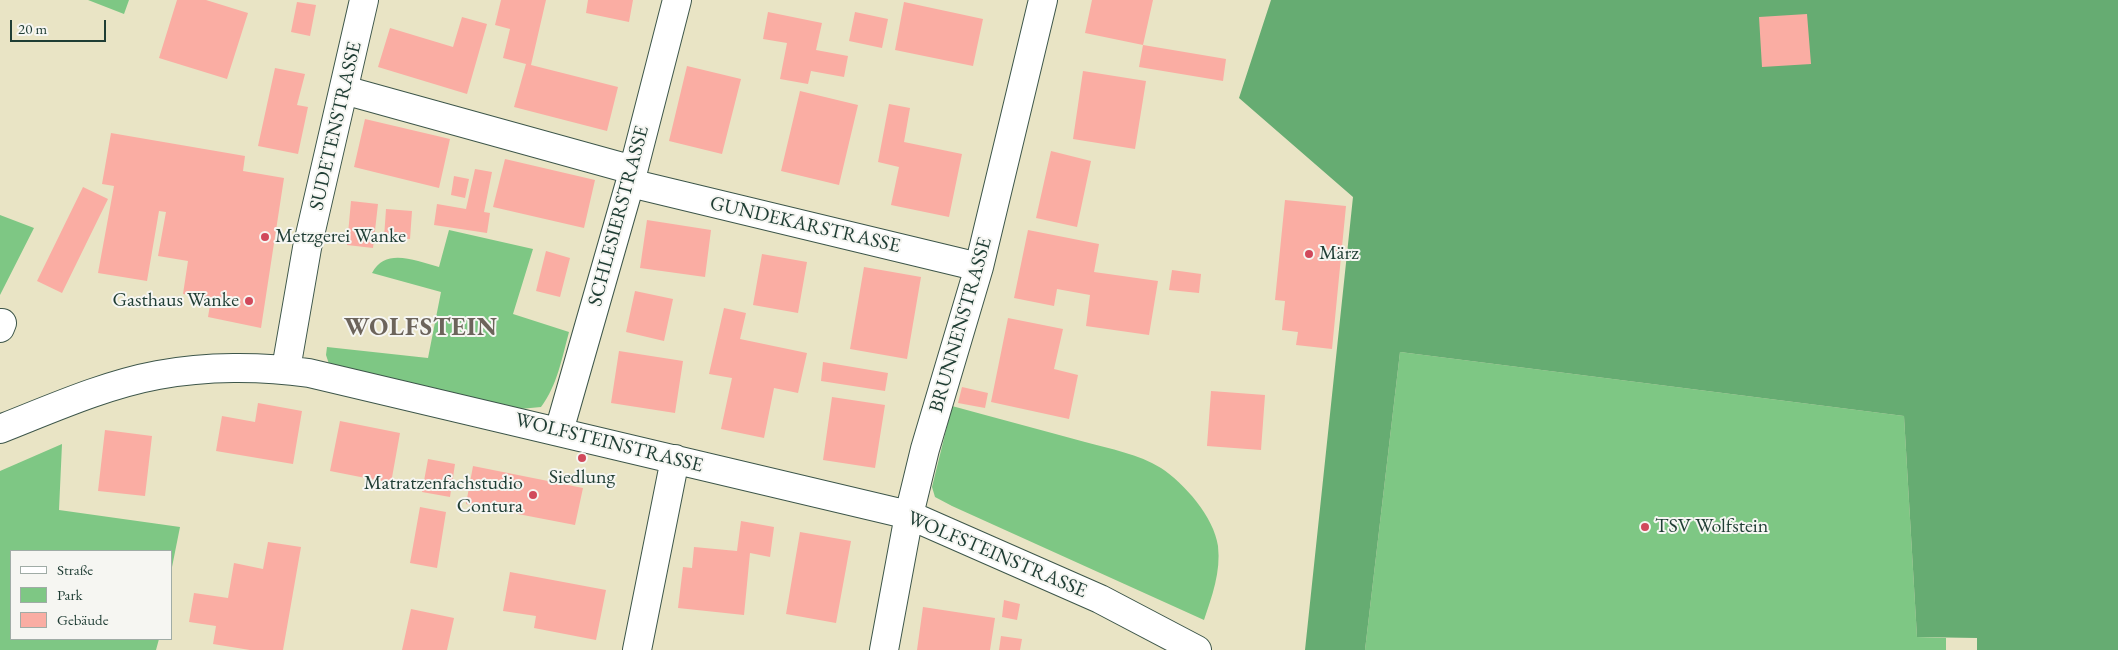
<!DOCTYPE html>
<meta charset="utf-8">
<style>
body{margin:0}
#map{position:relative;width:2118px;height:650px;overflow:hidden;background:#e9e4c5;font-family:"EB Garamond",serif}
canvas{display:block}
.legend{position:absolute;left:10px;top:550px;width:162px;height:90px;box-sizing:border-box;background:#f6f6f2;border:1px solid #a0aca6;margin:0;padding:6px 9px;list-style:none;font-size:15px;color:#1f3d34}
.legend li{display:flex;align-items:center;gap:10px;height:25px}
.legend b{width:25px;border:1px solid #a0aca6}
.scale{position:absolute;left:10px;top:20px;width:96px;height:22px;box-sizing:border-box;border:2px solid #1f3d34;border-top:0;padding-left:6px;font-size:15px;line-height:18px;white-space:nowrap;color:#1f3d34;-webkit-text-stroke:4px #f6f6f2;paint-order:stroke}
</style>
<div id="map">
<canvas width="2118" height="650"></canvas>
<ul class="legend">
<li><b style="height:6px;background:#fff"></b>Straße</li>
<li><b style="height:14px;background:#7ec784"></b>Park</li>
<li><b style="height:14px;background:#faada3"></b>Gebäude</li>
</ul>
<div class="scale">20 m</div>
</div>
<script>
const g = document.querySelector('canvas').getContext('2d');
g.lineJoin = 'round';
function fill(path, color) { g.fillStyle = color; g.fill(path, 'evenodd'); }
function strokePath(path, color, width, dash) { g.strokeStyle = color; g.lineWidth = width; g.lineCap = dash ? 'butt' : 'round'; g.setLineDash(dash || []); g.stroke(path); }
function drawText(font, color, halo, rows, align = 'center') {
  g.font = font + ' "EB Garamond",serif'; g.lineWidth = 4; g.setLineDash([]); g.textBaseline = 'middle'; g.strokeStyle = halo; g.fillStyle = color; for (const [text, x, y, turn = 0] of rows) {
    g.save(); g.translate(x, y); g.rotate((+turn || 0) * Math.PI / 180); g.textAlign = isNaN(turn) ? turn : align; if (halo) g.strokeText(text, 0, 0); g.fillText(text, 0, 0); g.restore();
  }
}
const green = new Path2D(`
 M88,0H129L124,14Z
 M0,215L34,228L0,295Z
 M449,230L533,249L513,314L569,332C562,358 557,386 541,407L520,409L329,364L326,355L327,347L428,358L441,292L372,273C386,247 415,261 439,267Z
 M1400,352L1904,416L1917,637L1946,638V650H1365Z
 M952,406C996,418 1041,430 1085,442C1110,449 1139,454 1161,468C1184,483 1214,517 1218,546C1221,572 1212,596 1204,620L952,506L935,497L932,487Z
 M62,444L59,510L180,527L171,572V551H11V639H159L156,650H0V471Z`);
const forest = new Path2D(`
 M1271,0H2118V650H1977V638L1917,637L1904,416L1400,352L1365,650H1305L1353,197L1239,98Z`);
const building = new Path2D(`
 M177,0H206L248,13L227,79L159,58Z
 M501,0H546L531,65L618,87L607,131L514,107L526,64L503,58L510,29L495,25Z
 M588,0H633L629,22L586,13Z
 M1092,0H1153L1143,45L1085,33Z
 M297,2L316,5L310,36L291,32Z
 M904,2L983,19L973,66L895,50Z
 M768,12L822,23L816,50L848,56L844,77L811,71L808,84L780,79L787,43L763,39Z
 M855,12L888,19L882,48L849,41Z
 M1807,14L1811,64L1762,67L1759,17Z
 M462,17L487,24L467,94L378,67L390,28L453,47Z
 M1143,45L1226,59L1223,81L1139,67Z
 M687,66L741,79L722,154L669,141Z
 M275,68L305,74L297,105L308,107L298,154L258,146Z
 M1083,71L1146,81L1135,149L1073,139Z
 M800,91L858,105L839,185L781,171Z
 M889,104L910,108L904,142L962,154L949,217L891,205L899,167L878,162Z
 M365,119L450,139L439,188L354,167Z
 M111,133L245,156L243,171L284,178L261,328L208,317L211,299L183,294L188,261L158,256L166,212L159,211L147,281L98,273L114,186L102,184Z
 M1051,151L1091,161L1077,227L1036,218Z
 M505,159L595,180L584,228L493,207Z
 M475,169L492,172L484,212L490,213L487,233L434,225L437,204L466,209Z
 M454,176L469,179L465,198L451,195Z
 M83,187L108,199L62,293L37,281Z
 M1285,200L1346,206L1332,349L1296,345L1298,332L1282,330L1285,301L1275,300Z
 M351,201L378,204L373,248L347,245Z
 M386,209L412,211L410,239L384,238Z
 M647,220L711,230L705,277L640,268Z
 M1028,230L1099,244L1094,272L1158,281L1149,335L1086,326L1090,295L1057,289L1054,306L1014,298Z
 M546,251L570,258L560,297L536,291Z
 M762,254L807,262L798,313L753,305Z
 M864,267L921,277L907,359L850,349Z
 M1172,270L1201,274L1199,293L1169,290Z
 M635,291L673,299L664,341L626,332Z
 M724,308L746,313L740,339L807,353L798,393L774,388L764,438L721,429L732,378L709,374Z
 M1008,318L1063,329L1054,369L1078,375L1069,419L991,402Z
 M619,351L683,361L675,413L611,403Z
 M823,362L888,373L885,391L821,381Z
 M962,387L988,393L985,408L958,403Z
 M1211,391L1265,395L1261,450L1207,446Z
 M832,397L885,405L875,468L823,460Z
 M258,403L302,411L293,464L216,451L222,416L255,422Z
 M340,421L400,433L391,483L330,471Z
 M105,430L152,436L145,496L98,491Z
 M428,459L455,464L450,497L422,492Z
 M473,466L583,488L575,525L466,504Z
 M420,507L446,512L437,568L410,563Z
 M741,521L774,527L770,557L750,553L744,615L678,608L683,567L692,568L694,547L737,551Z
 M800,532L851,541L836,623L786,614Z
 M268,542L301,547L283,650H250L213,644L216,626L189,622L194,593L228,598L234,563L263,569Z
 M510,572L606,590L596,640L534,628L536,616L503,611Z
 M1004,600L1020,604L1017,620L1002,617Z
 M923,607L995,618L990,650H917Z
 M411,609L454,618L447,650H402Z
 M1001,636L1022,639L1020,650H999Z`);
const minor = new Path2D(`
 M344,90L633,170
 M630,183L979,267
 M0,328L2,323
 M286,369L307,248L364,0
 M0,429C51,409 104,385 158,375C206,366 261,366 309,373L909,515L1100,599L1197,650
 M559,431L630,183L677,0
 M637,650L675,459
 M884,650L909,515L925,449L979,267L1043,0`);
const markers = [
 [265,237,5,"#d1495b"],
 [1309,254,5,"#d1495b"],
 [249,301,5,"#d1495b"],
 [582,458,5,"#d1495b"],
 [533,495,5,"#d1495b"],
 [1645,527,5,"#d1495b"]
];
const streetNames = [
 ["SUDETENSTRASSE",336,126,-77],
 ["SCHLESIERSTRASSE",619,216,-75],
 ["GUNDEKARSTRASSE",805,225,13],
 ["BRUNNENSTRASSE",961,325,-74],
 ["WOLFSTEINSTRASSE",609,443,14],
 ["WOLFSTEINSTRASSE",997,555,23]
];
const poiNames = [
 ["Metzgerei Wanke",275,237],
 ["März",1319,254],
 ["Gasthaus Wanke",239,301,"right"],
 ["Siedlung",582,478,"center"],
 ["Matratzenfachstudio",523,484,"right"],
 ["Contura",523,507,"right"],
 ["TSV Wolfstein",1655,527]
];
const districtNames = [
 ["WOLFSTEIN",421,328]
];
fill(green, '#7ec784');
fill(forest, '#66ac72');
fill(building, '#faada3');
strokePath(minor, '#3d564a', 30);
strokePath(minor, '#fff', 28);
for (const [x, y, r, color] of markers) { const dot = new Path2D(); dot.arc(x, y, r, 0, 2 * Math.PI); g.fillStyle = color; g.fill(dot); strokePath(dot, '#f6f6f2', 2); }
drawText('20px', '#1f3d34', '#f6f6f2', streetNames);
drawText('20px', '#1f3d34', '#f6f6f2', poiNames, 'left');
g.letterSpacing = '1px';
drawText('bold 25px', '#6c645b', '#f6f6f2', districtNames);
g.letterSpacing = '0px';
</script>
